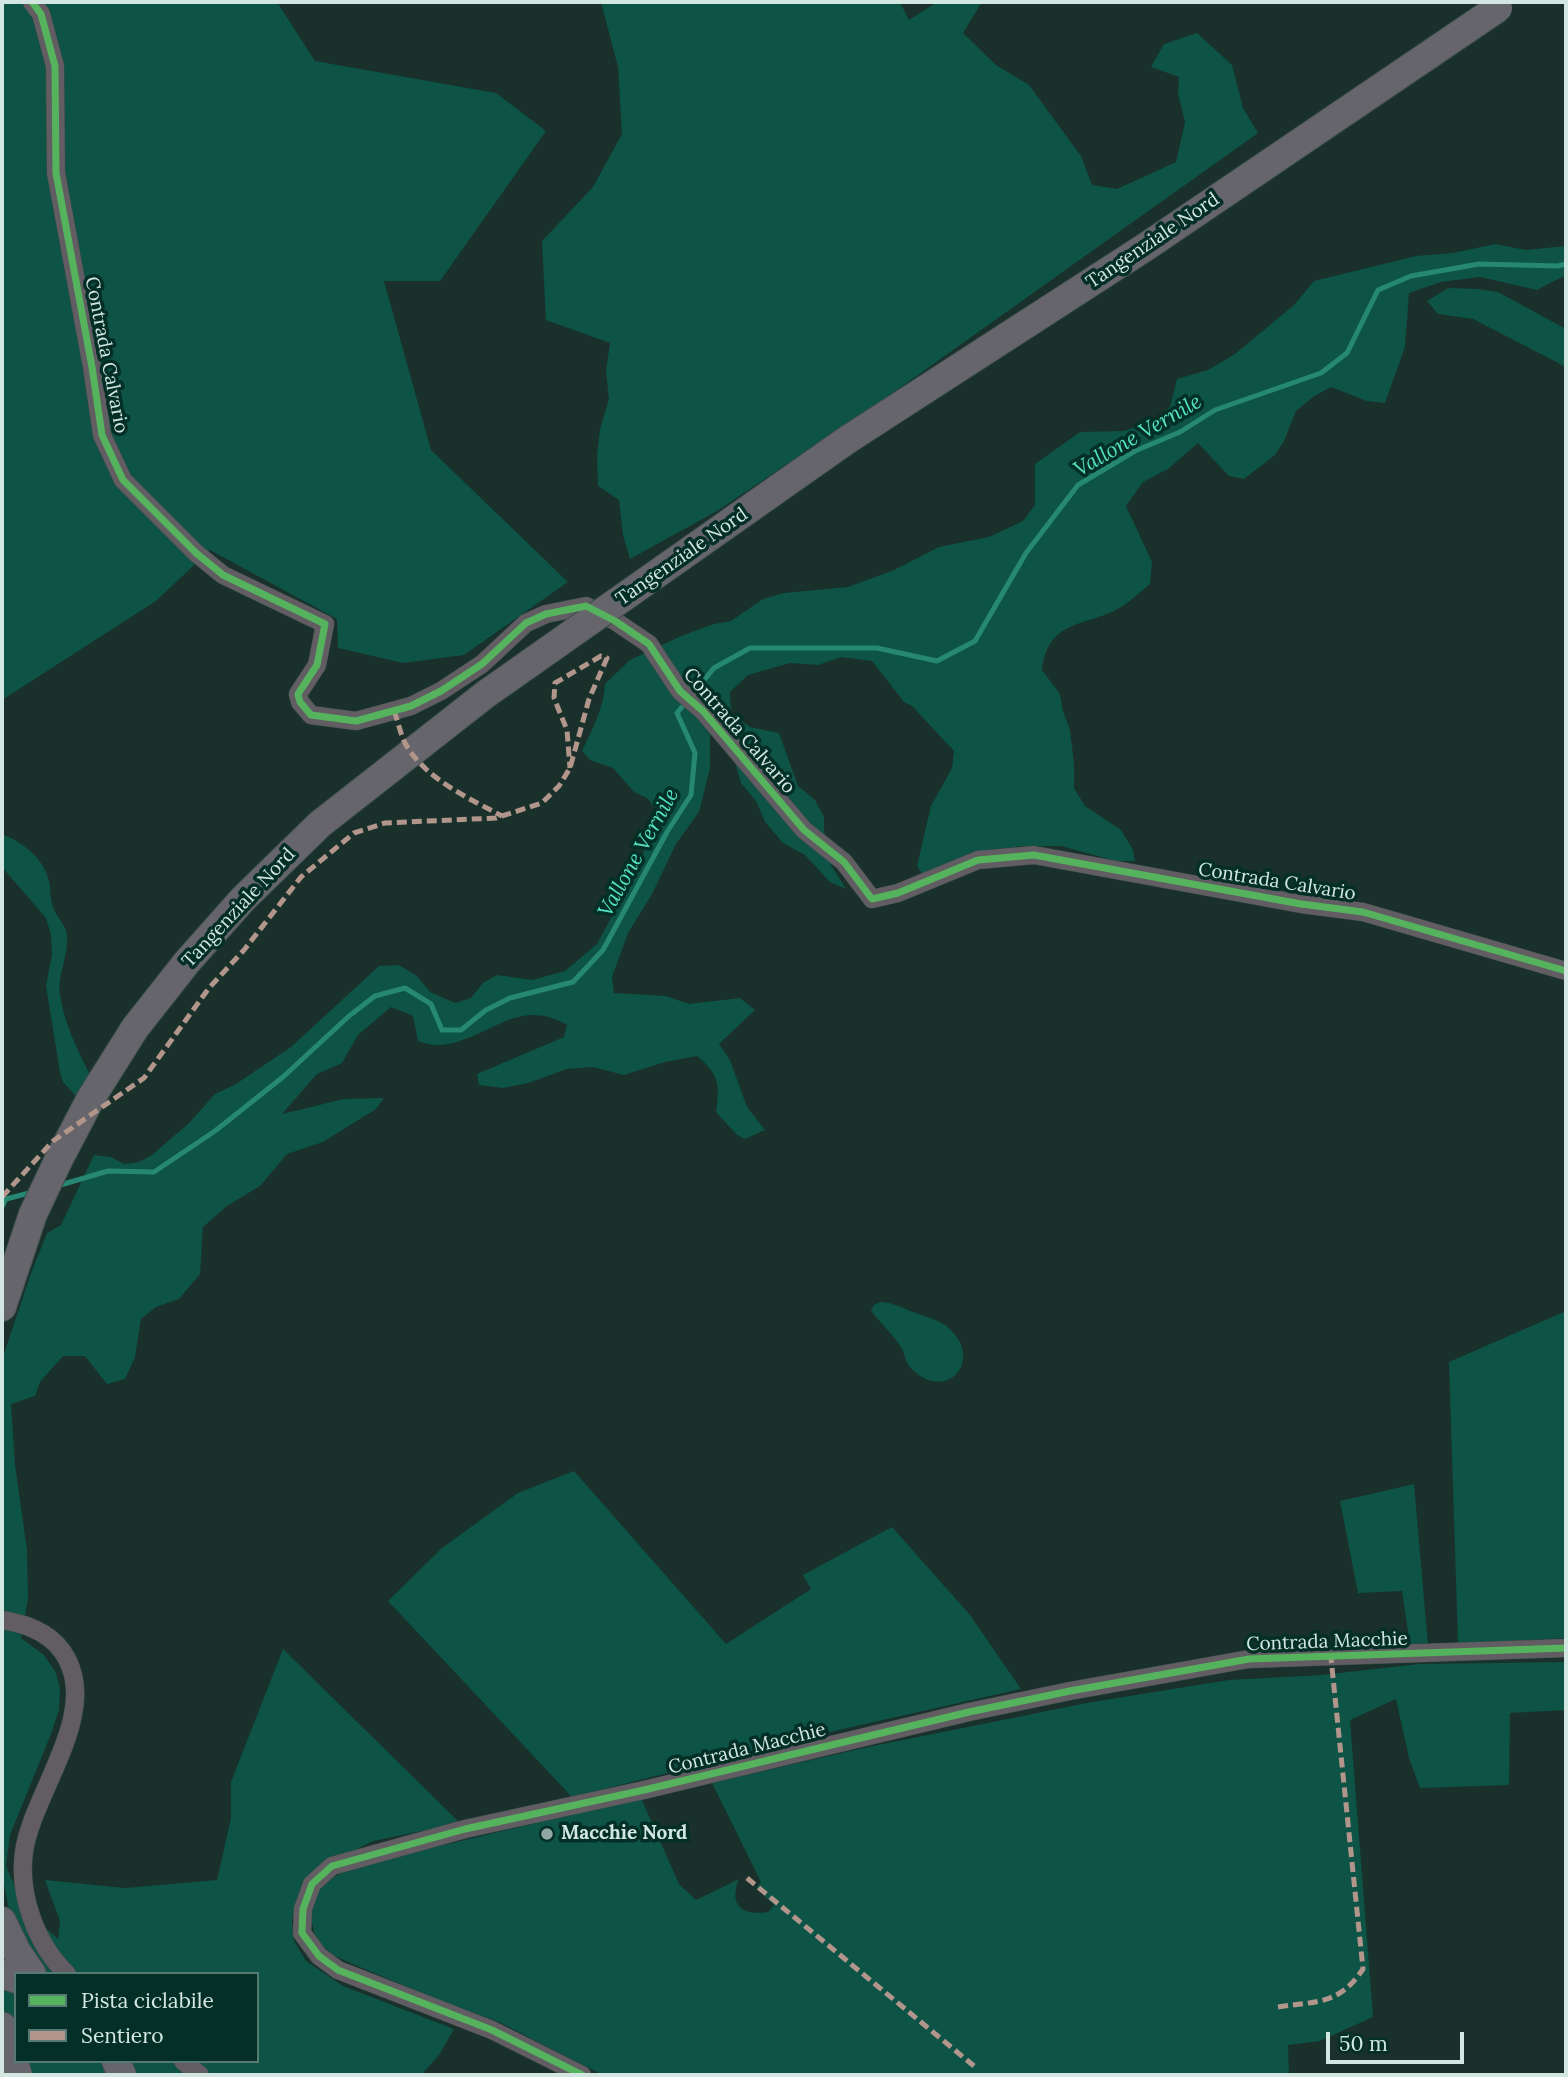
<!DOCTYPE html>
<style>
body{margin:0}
#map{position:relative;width:1568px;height:2077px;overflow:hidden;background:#19302b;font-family:Lora,serif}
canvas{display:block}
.frame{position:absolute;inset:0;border:4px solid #d2e7e1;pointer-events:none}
.legend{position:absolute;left:14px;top:1972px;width:245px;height:91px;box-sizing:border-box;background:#032f26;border:2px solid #567971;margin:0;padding:9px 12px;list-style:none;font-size:21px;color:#d2e7e1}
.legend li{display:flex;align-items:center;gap:14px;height:35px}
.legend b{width:35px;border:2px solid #567971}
.scale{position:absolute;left:1326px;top:2032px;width:138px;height:32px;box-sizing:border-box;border:4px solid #d2e7e1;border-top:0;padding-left:9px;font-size:21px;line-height:24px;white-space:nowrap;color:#d2e7e1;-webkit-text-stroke:5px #032f26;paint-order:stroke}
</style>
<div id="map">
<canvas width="1568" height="2077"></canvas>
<div class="frame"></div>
<ul class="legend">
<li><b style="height:9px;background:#56b35d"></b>Pista ciclabile</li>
<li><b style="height:9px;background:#b2968c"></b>Sentiero</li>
</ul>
<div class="scale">50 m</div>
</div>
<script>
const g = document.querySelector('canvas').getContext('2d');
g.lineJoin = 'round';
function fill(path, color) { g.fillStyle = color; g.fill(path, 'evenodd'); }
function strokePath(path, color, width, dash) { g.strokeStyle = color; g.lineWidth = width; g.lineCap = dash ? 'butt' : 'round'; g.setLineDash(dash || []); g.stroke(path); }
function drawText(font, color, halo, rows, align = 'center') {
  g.font = font + ' Lora,serif'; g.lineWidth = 7; g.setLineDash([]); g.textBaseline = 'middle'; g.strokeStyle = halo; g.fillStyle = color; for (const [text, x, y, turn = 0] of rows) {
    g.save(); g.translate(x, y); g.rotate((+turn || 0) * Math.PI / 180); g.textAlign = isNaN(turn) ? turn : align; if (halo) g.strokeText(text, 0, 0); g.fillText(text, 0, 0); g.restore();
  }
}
const green = new Path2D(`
 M2,2H277L315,61L496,93L546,131L440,281H384L431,450L568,582L464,655L403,663L338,648L337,619L210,550L156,601L2,700Z
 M601,2H900L909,20L937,2H982L963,33L996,65L1029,85L1081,156L1092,185L1117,189L1176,162L1185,122L1178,94L1179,77L1151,67L1164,44L1197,33L1232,65L1243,108L1258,133L887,397L717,511L630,559L623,535L619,500L598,486L597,456L600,429L609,399L606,371L610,343L546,320L542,241L593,187L622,134L618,67Z
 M1495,244L1526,250L1566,246V275L1537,290L1480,277L1441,282L1409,293L1405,347L1385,403L1367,401L1331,387L1313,397L1296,411L1284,441L1275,455L1244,479L1229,476L1198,443L1168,469L1143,482L1126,506L1152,562L1150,584C1139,593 1129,603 1116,610C1081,627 1048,621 1042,670L1060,694L1063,711L1070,730L1074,763V788L1085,806L1121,830L1133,850L1135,861H1116L1061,846H1021L969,856L923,875L917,866L931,806L952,768L954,751L912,706L904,702L872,661L841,657L818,665L790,663L748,675L730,692L731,714L750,727L779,733L798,786L815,800L824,817V830L831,865L846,889L830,882L805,855L783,843L765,822L756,801L741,783L736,766V734L717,716L710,733V768L699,812L676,844L652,894L628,933L612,977L614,993L666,996L689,1004L740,998L755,1010L719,1044L730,1060L747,1107L765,1130L745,1139L737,1135L716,1112C720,1085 719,1074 697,1056L665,1062L624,1075L593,1067L567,1069L528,1083L503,1088L479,1085L477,1074L564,1037L567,1025C517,995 488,1041 440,1045C433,1046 425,1043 418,1041L413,1016L391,1007L358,1035L342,1063L317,1074L282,1114L344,1099L384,1098L376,1109L323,1142L287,1154L260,1186L227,1206L203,1227L200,1274L179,1299L156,1307L141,1319L135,1357L125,1379L107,1384L85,1356H63L40,1382L35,1396L11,1404L15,1465L27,1550L28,1599L21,1638L44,1655L56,1673L60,1689L59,1710L51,1734L10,1835L6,1866L25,1910L58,1939L60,1921L45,1880L125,1888L217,1880L231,1818V1782L283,1649L460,1823L373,1841L314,1871L301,1892L292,1920L294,1941L306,1961L343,1986L454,2029L439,2055L421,2075H135L128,2061H257V1974H44L10,1915L2,1874V1360L30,1276L47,1233L61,1225L94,1155L111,1157L124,1164L139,1162L152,1155L189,1123L215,1094L236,1084L291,1047L379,966L399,965L417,976L430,992L455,1003L471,998L483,983L497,975L532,980L565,971L597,944L618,905L637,863L660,825V813L647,798L634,792L613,768L590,760L582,751C592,729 604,708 605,684L630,660L679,637L714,624L731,621L763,599L784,593L848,587L894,570L939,547L989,537L1023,521L1035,505V464L1080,432L1124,431L1152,422L1170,407L1177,379L1208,370L1235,354L1294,305L1314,281L1416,256L1453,253Z
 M1448,288L1477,289L1498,292L1566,329V367L1473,319L1438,314L1427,301Z
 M2,834C23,843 43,857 49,881C51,889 50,899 53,907C56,916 64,923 66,931C71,952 57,973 60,994C64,1025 79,1052 92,1079L78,1098L63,1082L60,1072L46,986L52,955L51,935L46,918L2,867Z
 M880,1302C894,1302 903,1309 916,1313C926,1317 936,1319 945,1325C986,1356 950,1402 915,1372C904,1362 907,1359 902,1349C896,1337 880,1323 871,1311L874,1305Z
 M1566,1311V1638L1458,1644L1449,1362Z
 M574,1471L726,1644L811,1589L803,1575L892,1527L970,1615L1021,1689L847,1728L572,1797L388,1601L442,1548L518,1493Z
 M1414,1484L1428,1645H1410L1402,1591L1358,1593L1340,1501Z
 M1566,1662V1710L1510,1713L1509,1785L1420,1788L1409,1758L1396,1699L1350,1720L1373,2017L1320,2041L1288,2045L1289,2075H603L499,2022L431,1997L348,1962L335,1956L321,1945L315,1935L311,1920L313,1904L320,1889L334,1877L356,1866L641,1798L679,1884L696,1900L739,1879C728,1906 743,1916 768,1912L774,1905L756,1888L761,1882L712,1783L868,1747L1092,1702L1229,1680L1322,1675L1419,1664Z
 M2,1984L16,1989V2061H104L111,2075H2Z`);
const stream = new Path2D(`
 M57,1186L108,1171L154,1172L215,1131L283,1077L349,1016L375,996L405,988L431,1004L442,1030H461L486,1010L510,998L573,982L603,950L667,832L691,795L695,753L677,713L714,668L750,648H877L937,661L975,641L1026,553L1078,485L1135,451L1180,432L1215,410L1321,373L1347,353L1378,290L1411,276L1479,264L1558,266L1566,264
 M2,1207L6,1199L33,1192`);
const street = new Path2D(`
 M32,2L41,14L55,66L56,173L92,367L102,435L123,480L196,553L223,575L325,624L317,665L298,694L300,702L311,715L356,721L411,706L441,691L482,664L526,623L546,614L586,606L615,621L649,644L680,691L703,711L804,830L844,862L872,899L898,893L978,860L1034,855L1301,904L1363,912L1566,971
 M2,1620C29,1624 54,1634 67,1659C98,1717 32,1794 24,1852C18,1895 36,1944 67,1974
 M183,2061L200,2075
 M582,2075L492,2030L338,1970L319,1956L302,1933L303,1909L312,1884L332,1866L465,1829L644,1790L969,1712L1070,1691L1249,1659L1566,1648`);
const primary = new Path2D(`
 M2,1307L33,1214
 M2,1921L17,1952L32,1974
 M2,1974L16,1979
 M2,2026L18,2075
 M116,2061L122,2075`);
const primaryBridge = new Path2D(`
 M33,1214L58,1161L91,1098L135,1028L187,962L243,899L320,824L486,694L847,440L1147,246L1498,8`);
const quiet = new Path2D(`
 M394,711C398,721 400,733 405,743C424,778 468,798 502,816
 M2,1197L53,1141L144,1078L209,988L244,950L301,877L354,833L385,823L496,818L542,803L559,786L570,768L589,699L607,658L601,656L555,683L554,698L567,730L570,768
 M747,1878L974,2066
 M1278,2007C1317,2001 1339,2005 1363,1969L1331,1658`);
const cycleway = new Path2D(`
 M32,2L41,14L55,66L56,173L92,367L102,435L123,480L196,553L223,575L325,624L317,665L298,694L300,702L311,715L356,721L411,706L441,691L482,664L526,623L546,614L586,606L615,621L649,644L680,691L703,711L804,830L844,862L872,899L898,893L978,860L1034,855L1301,904L1363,912L1566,971
 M582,2075L492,2030L338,1970L319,1956L302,1933L303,1909L312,1884L332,1866L465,1829L644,1790L969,1712L1070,1691L1249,1659L1566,1648`);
const markers = [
 [547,1834,7,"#91a7a1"]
];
const streetNames = [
 ["Tangenziale Nord",1153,241,-34],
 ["Contrada Calvario",106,355,79],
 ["Tangenziale Nord",682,557,-35],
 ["Contrada Calvario",739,731,49],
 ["Contrada Calvario",1277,882,9],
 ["Tangenziale Nord",239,908,-47],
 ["Contrada Macchie",1327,1642,-2],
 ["Contrada Macchie",747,1749,-14]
];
const poiNames = [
 ["Macchie Nord",561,1834]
];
const waterNames = [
 ["Vallone Vernile",1138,436,-30],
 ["Vallone Vernile",639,853,-61]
];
fill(green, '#0d5346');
strokePath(stream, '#268873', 5);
strokePath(street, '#384c47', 19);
strokePath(primary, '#384c47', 30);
strokePath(street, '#615d63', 18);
strokePath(primary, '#67656c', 28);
strokePath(primaryBridge, '#384c47', 30, []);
strokePath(primaryBridge, '#67656c', 28);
strokePath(quiet, '#b2968c', 5, [10, 5]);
strokePath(cycleway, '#56b35d', 7);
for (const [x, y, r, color] of markers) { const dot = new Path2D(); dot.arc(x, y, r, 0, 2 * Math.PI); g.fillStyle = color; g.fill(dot); strokePath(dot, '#032f26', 2.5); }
drawText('19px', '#d2e7e1', '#032f26', streetNames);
drawText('bold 19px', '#d2e7e1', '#032f26', poiNames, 'left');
drawText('italic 21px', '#55e2c2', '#032f26', waterNames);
</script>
